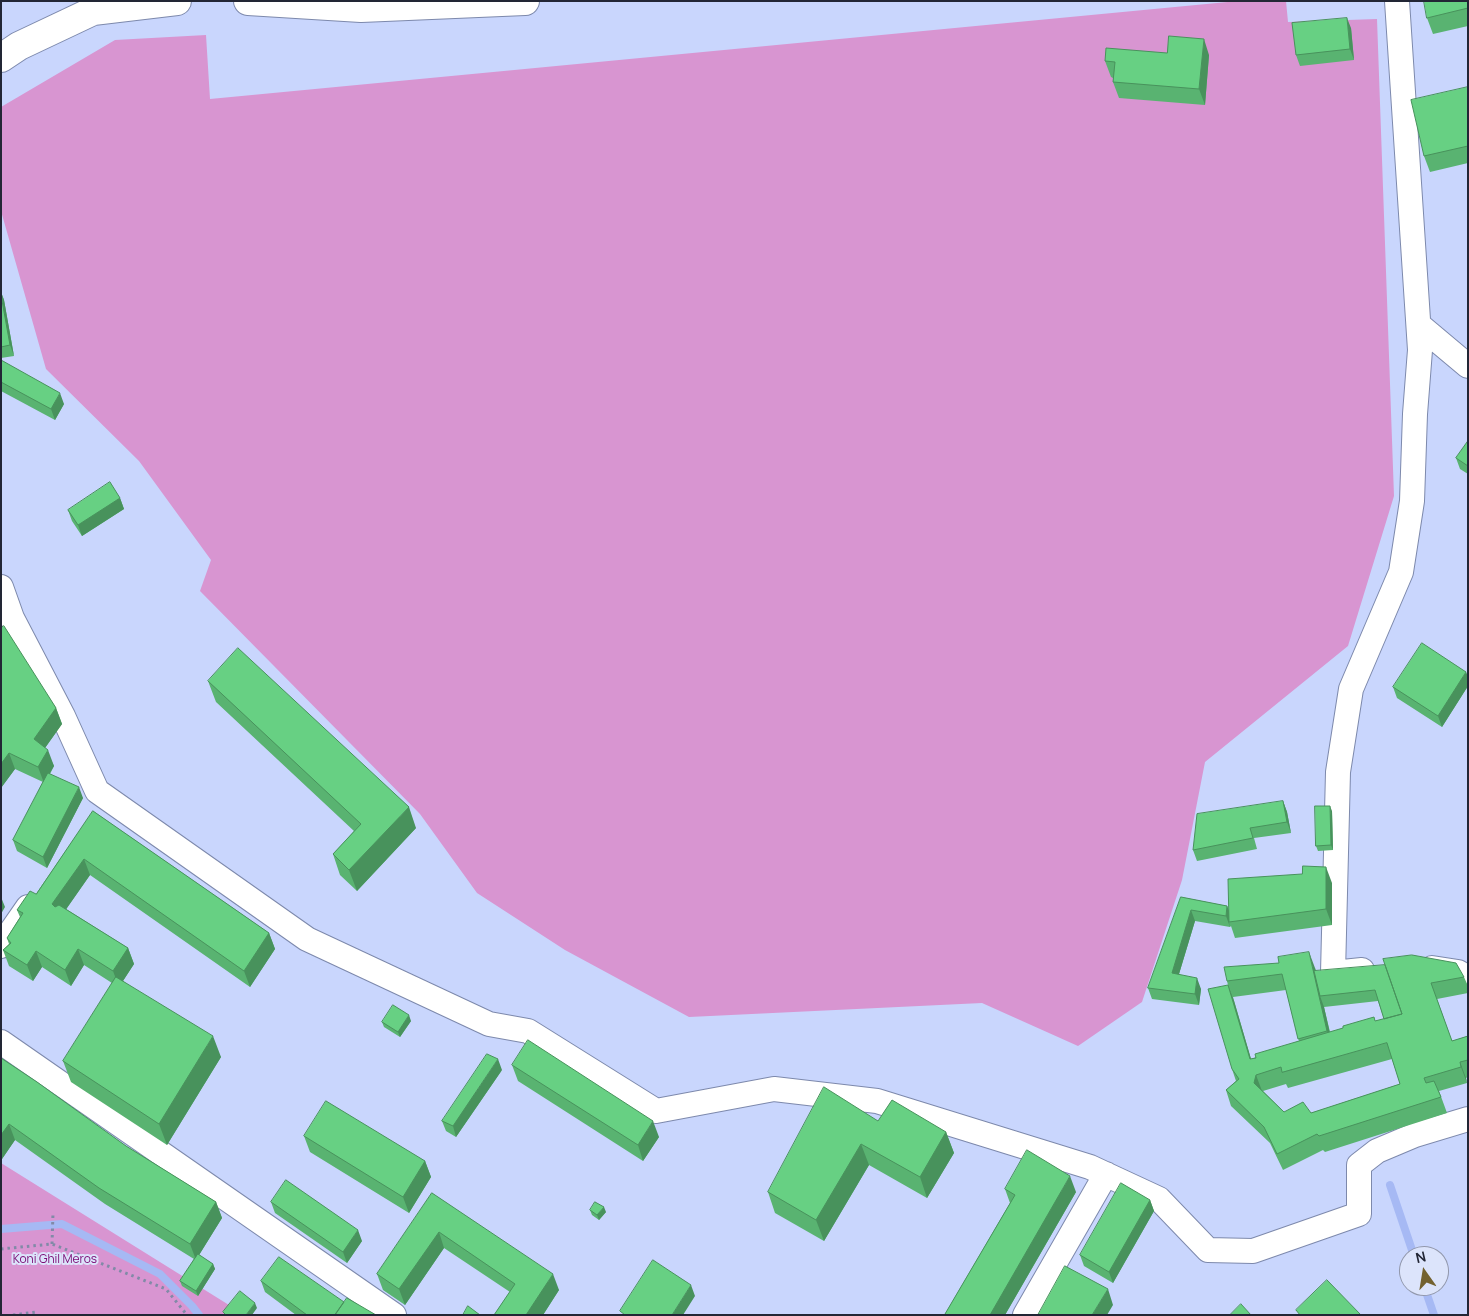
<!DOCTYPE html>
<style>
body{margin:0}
#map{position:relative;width:1469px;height:1316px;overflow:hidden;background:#c9d6fd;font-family:Manrope,sans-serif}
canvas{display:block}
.frame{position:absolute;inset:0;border:2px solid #222635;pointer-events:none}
.north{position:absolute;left:1399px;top:1246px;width:50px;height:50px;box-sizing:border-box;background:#dce4fb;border:1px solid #9298ac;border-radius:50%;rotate:347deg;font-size:14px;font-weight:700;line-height:20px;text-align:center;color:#222635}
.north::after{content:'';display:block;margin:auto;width:18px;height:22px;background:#736230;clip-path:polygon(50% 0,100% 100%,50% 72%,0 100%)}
</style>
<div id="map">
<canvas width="1469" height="1316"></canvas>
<div class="frame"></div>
<div class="north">N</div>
</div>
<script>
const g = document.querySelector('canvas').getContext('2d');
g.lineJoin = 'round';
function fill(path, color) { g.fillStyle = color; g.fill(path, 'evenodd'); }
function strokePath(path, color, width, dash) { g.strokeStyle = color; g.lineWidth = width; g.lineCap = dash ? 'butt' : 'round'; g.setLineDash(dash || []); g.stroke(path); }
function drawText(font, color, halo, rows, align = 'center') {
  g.font = font + ' Manrope,sans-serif'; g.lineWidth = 4; g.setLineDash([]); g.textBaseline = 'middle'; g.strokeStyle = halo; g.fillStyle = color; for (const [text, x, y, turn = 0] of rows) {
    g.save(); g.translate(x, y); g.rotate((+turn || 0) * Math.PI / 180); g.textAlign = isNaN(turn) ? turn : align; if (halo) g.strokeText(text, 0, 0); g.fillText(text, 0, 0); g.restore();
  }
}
const green = new Path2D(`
 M1238,1H1286L1288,22L1377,19L1394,496L1348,646L1205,762L1182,880L1142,1002L1078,1046L982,1003L689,1017L565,950L477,893L420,814L200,591L211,560L139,461L46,369L1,211V107L115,40L206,35L210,99Z
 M1,1163L245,1315H1Z`);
const stream = new Path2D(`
 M1390,1185L1414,1256
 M1,1229L62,1224L160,1274L192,1306L199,1315
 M1424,1286L1434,1315`);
const path = new Path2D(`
 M52,1244L53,1213
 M1,1249L52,1244L166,1289L187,1315
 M13,1315L36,1312L37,1315`);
const minor = new Path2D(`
 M1419,325L1468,366
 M1,587L12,618L63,716L97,791L307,939L489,1024L528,1031L656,1111L774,1089L877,1101L1090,1167L1159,1199L1208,1250L1253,1251L1359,1214V1165L1377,1151L1415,1135L1468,1119
 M1,946L28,907
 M1432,968L1458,972L1468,978
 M1362,970L1333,973L1338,772L1351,689L1401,572L1412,501L1415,414L1420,350L1397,1
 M1,1042L394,1315
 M1025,1315L1106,1174`);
const secondary = new Path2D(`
 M248,1L361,8L525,1
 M1,58L19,46L93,11L177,1`);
const wall = new Path2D(`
 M1468,1V26L1433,34L1427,18Z
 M1351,28L1354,60L1300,66L1296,55Z
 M1167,53L1209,55L1205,105L1119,98L1113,82V78L1111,77L1105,61Z
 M1468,87V163L1430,172L1424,156Z
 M1,292L4,300L14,356L1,358Z
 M1,360L64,404L55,420L1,391Z
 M1468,441V474L1460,469L1456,458Z
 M120,498L124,509L82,536L72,521L68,510Z
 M1,628L56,708L62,724L45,748L54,766L50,774L83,798L47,868L17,851L13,840L43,782L15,769L1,788Z
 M1468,676V686L1442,727L1397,698L1393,687Z
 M208,681L416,828L357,891L340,875L333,854L354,831L216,702Z
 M1283,801L1287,812L1291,833L1254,838L1257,849L1197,861L1193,850Z
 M93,811L269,933L275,949L250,987L90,875L66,909L128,948L134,964L123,981L221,1057L167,1145L71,1082L63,1061L112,983L84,965L71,986L42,967L33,981L9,966L3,950L9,944L7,938L20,917L17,910L36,894Z
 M1332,811L1333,850L1318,851L1316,846Z
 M1332,883V925L1235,938L1231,926L1230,927L1195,921L1179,974L1201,989L1199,1005L1152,999L1148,988L1181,897L1227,906L1229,910Z
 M1279,963L1315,968L1316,971L1464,977L1468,986V993L1437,999L1452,1041L1468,1036V1077L1466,1078L1467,1083L1439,1091L1447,1113L1325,1152L1323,1150L1283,1170L1270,1143L1231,1106L1226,1090L1236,1081L1232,1069L1228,985L1227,981ZM1286,990L1299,1041L1251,1059L1233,997ZM1378,1001L1384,1019L1330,1032L1324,1007ZM1392,1059L1400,1084L1311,1113L1284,1112L1263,1091L1286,1084L1288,1088Z
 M411,1021L400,1037L384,1027L382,1022Z
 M1,1058L126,1146L216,1202L222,1218L199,1255L213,1264L215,1269L198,1296L182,1286L180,1281L194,1259L105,1204L15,1140L2,1159H1Z
 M512,1065L659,1137L643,1161L518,1081Z
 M502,1070L456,1137L446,1131L442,1121Z
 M878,1121L946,1132L954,1153L927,1198L869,1165L824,1241L775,1213L768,1192Z
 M304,1136L425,1161L431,1177L409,1213L310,1152Z
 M1005,1189L1076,1192L1005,1315H946L945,1314L1010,1203Z
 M432,1193L559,1290L543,1315H494L510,1292L444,1248L405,1305L383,1290L377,1274Z
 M1150,1200L1154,1211L1113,1283L1084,1266L1080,1255Z
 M271,1202L362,1241L347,1263L275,1213Z
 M590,1210L606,1212L599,1220L592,1215Z
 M261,1281L344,1302L376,1315H296L265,1292Z`);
const shadedWall = new Path2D(`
 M1347,18L1351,28L1354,60L1350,49Z
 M1204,39L1209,55L1205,105L1199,89Z
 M1,292L4,300L14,356L10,345Z
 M60,393L64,404L55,420L51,409Z
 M120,498L124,509L82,536L78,525Z
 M1466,672L1468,676V686L1442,727L1438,716Z
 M56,708L62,724L40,755L34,739Z
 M48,750L54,766L44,783L38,767Z
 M9,753L15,769L1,788V764Z
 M79,787L83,798L47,868L43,857Z
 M1283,801L1287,812L1291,833L1287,822Z
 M1330,806L1332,811L1333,850L1331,845Z
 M409,807L416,828L357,891L349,870Z
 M84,859L90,875L58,921L52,904Z
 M1326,867L1332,883V925L1326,909Z
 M1,897L5,907L1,914Z
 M1227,906L1231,917L1229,922L1230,927L1226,916Z
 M1191,910L1195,921L1176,984L1172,973Z
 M269,933L275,949L250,987L244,971Z
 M128,948L134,964L119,987L113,971Z
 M78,949L84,965L71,986L65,970Z
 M36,951L42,967L33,981L27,965Z
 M1309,952L1315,968L1322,996H1320L1324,1007L1333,1047L1327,1031Z
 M1197,978L1201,989L1199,1005L1195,994Z
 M1228,985L1234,1001L1256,1076L1250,1059Z
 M409,1015L411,1021L400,1037L398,1032Z
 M213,1036L221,1057L167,1145L159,1124Z
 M498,1059L502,1070L456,1137L453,1126Z
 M1460,1062L1466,1078L1467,1083L1461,1067Z
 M1256,1075L1262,1091L1254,1083Z
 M653,1121L659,1137L643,1161L638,1145Z
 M9,1124L15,1140L2,1159L1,1135Z
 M946,1132L954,1153L927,1198L920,1177Z
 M861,1144L869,1165L824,1241L816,1220Z
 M425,1161L431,1177L409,1213L403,1197Z
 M1070,1176L1076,1192L1005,1315H990Z
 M1150,1200L1154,1211L1113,1283L1109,1272Z
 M216,1202L222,1218L196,1260L190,1244Z
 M604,1207L606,1212L599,1220L597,1215Z
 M358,1230L362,1241L347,1263L343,1252Z
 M439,1232L444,1248L405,1305L399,1289Z
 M213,1264L215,1269L198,1296L196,1291Z
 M553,1274L559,1290L543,1315H526Z
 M691,1285L695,1296L683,1315H672Z
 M1108,1289L1113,1305L1107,1315H1092Z
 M255,1303L257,1308L252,1315H246Z`);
const building = new Path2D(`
 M1424,1H1468V8L1427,18Z
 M1347,18L1350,49L1296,55L1292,23Z
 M1169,36L1204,39L1199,89L1113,82L1115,62L1105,61L1106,48L1167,53Z
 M1468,87V146L1424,156L1411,100Z
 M1,295L10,345L1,347Z
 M1,360L60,393L51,409L1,382Z
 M1468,441V466L1456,458Z
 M110,482L120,498L78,525L68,510Z
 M4,626L56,708L34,739L48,750L38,767L9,753L1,764V628Z
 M1422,643L1466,672L1438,716L1393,687Z
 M238,648L409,807L349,870L333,854L361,824L208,681Z
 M48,773L79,787L43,857L13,840Z
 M1283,801L1287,822L1250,828L1253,838L1193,850L1197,814Z
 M1315,806H1330L1331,845L1316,846Z
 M93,811L269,933L244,971L84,859L52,904L55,907L59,905L128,948L113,971L78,949L65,970L36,951L27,965L3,950L11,943L7,938L23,913L17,910L30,891L36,894Z
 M1303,866L1326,867V909L1229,922L1228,879L1302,874Z
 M1181,897L1227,906L1226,916L1191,910L1172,973L1197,978L1195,994L1148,988Z
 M1309,952L1327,1031L1298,1039L1282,974L1227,981L1224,967L1279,963L1278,957Z
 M1412,955L1456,963L1464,977L1431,983L1452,1041L1468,1036V1060L1460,1062L1461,1067L1424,1078L1426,1083L1434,1081L1441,1097L1319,1136L1317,1134L1277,1154L1264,1127L1226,1090L1239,1079L1232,1069L1208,989L1228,985L1250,1059L1256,1058L1255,1054L1343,1028V1026L1374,1017L1375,1021L1402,1014L1383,959ZM1387,1043L1400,1084L1311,1113L1303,1102L1284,1112L1254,1083L1256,1075L1281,1067L1282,1072Z
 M1385,965L1402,1014L1384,1019L1375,990L1320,996L1314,971Z
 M116,977L213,1036L159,1124L63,1061Z
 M393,1005L409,1015L398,1032L382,1022Z
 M528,1040L653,1121L638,1145L512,1065Z
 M487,1054L498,1059L453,1126L442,1121Z
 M1,1058L37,1082L126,1146L216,1202L190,1244L99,1188L9,1124L1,1135Z
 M824,1087L878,1121L892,1100L946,1132L920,1177L861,1144L816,1220L768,1192Z
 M326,1101L425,1161L403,1197L304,1136Z
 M1027,1150L1070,1176L990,1315H947L945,1314L1015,1195L1005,1189Z
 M286,1180L358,1230L343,1252L271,1202Z
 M1121,1183L1150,1200L1109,1272L1080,1255Z
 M432,1193L553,1274L526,1315H494L515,1284L439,1232L399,1289L377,1274Z
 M595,1202L604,1207L597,1215L590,1210Z
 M198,1254L213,1264L196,1291L180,1281Z
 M279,1257L344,1302L335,1315H307L261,1281Z
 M653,1260L691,1285L672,1315H625L620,1311Z
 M1065,1266L1108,1289L1092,1315H1038Z
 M1327,1280L1361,1315H1300L1296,1310Z
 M240,1291L255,1303L246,1315H226L223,1312Z
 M347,1298L376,1315H335Z
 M1241,1304L1251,1315H1230Z
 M468,1306L480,1315H463Z`);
const parkNames = [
 ["Koni Ghil Meros",55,1260]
];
fill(green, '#d895d1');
strokePath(stream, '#a6b9f4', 8);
strokePath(minor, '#7d89ac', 26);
strokePath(secondary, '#7d89ac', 30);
strokePath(path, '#818aa7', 3, [2.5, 4]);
strokePath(minor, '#fff', 24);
strokePath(secondary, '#fff', 28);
fill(wall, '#59b371');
fill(shadedWall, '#48925c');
fill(building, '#67d083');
strokePath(building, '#48925c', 1);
drawText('12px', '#7a0b74', '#dce4fb', parkNames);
</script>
